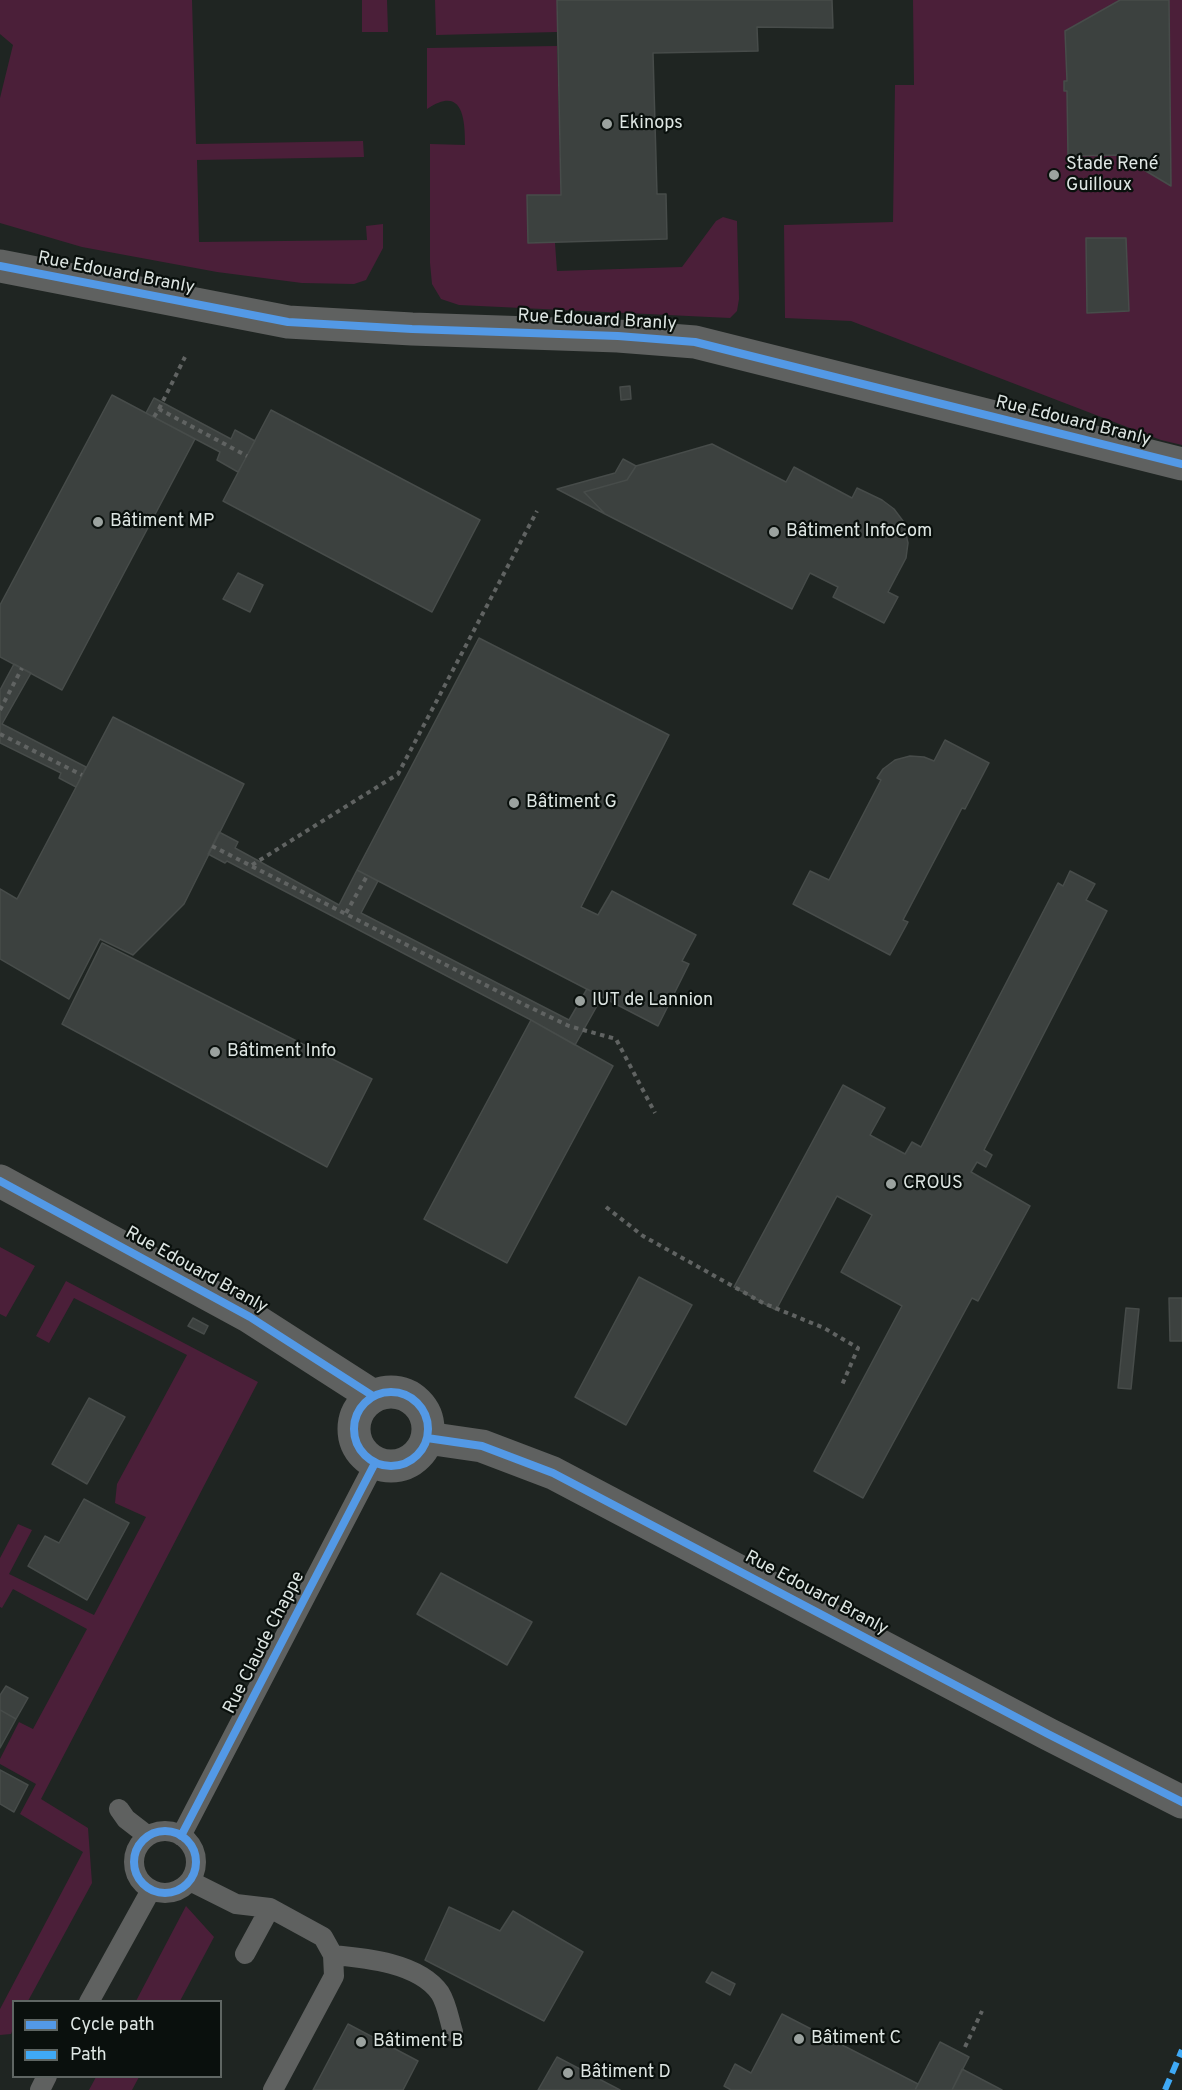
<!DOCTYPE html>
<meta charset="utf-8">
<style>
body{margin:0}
#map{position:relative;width:1182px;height:2090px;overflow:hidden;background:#1f2522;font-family:Overpass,sans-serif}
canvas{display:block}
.legend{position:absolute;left:12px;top:2000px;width:210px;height:78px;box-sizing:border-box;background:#0a100d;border:2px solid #5f6663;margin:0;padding:8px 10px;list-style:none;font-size:18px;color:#dee6e3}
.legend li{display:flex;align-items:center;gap:12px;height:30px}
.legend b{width:30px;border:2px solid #5f6663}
</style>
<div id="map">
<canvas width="1182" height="2090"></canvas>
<ul class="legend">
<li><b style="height:8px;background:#5399e6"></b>Cycle path</li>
<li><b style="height:8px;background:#3fa9f5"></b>Path</li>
</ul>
</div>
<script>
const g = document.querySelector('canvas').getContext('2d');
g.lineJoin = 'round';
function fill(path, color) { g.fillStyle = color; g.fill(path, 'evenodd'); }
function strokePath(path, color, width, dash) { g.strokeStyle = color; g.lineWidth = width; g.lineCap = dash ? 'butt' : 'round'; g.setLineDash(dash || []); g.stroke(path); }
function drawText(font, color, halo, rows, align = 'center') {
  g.font = font + ' Overpass,sans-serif'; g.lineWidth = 4.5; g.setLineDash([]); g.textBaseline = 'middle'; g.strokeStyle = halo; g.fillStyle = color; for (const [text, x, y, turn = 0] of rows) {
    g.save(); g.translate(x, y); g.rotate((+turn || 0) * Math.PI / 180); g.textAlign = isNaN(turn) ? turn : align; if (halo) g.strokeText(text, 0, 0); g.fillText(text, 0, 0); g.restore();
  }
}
const green = new Path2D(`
 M0,0H192L196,144L363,141L364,157L197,160L199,242L367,240L366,226L383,224V248L366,280L354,284L302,283L217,272L82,247L0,223V98L13,45L0,34Z
 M362,0H387L388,32H362Z
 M435,0H557V32L436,35Z
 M913,0H1182V445L1161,440L851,321L785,318L784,225L893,222L895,85H914Z
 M557,46L561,195H527L529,243H555L557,271L682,267L716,221L723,217L737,221L739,299L737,311L730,318L459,305L441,299L432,284L430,263V144L465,145C465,119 463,85 427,109V48Z
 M0,1247L35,1266L6,1317L0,1314Z
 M66,1281L258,1382L41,1799L88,1828L92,1883L28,2001L14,2002L13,2029L11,2034L0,2035V2009L83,1852L20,1814L36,1784L0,1764V1759L19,1722L33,1729L87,1629L13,1589L2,1608L0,1607V1558L18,1524L32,1530L9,1574L94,1615L146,1517L115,1503L117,1484L187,1355L74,1298L49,1343L36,1336Z
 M186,1906L214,1937L180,2001H136Z
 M96,2077V2076L139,2077L132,2090H89Z`);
const building = new Path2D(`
 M557,0H832L833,28L757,27L758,51L653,53L657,194H666L667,239L528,243L527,195H561Z
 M1120,0H1169L1171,186L1119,155L1068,156L1067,91H1064V81H1067L1065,31Z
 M1086,238H1126L1129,311L1087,313Z
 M630,386L631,399L621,400L620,387Z
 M112,395L195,439L62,690L0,657V605Z
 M154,398L231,439L235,430L255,441L238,472L217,460L220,452L146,413Z
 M271,410L480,520L432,612L223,501Z
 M712,444L786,482L794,467L852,498L857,488L882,500L894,509L903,521L908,543L906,558L888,592L898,597L884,623L833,597L838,587L810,573L792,609L605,514L584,492L627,480L636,466Z
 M623,459L636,466L627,480L584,492L605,514L557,489L615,473Z
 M238,573L263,585L250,612L223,599Z
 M479,638L669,735L581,907L598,915L612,891L696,935L682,961L689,964L658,1026L357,870Z
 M14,664L31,673L2,724L86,767L76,787L59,778L61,773L0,743V690Z
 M113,717L244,784L184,904L133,955L100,939L69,999L0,959V889L17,899Z
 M945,740L989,763L965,809L962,808L903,920L908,922L890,955L793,904L810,871L829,880L881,780L877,778L883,769L895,760L910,756L924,757L934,761Z
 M219,832L238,842L235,848L339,905L357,870L378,881L361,913L569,1020L587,989L602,997L575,1045L531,1020L227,861L225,863L208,854Z
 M1070,871L1095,884L1086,900L1107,911L984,1150L992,1155L986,1167L977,1162L971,1172L1030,1206L978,1301L972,1298L863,1498L814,1471L902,1306L841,1272L872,1215L837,1196L776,1310L734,1287L843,1085L885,1108L870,1135L905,1154L912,1142L921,1147L1058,883L1063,886Z
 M102,943L372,1079L327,1167L62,1024Z
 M531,1020L613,1066L507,1263L424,1219Z
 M639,1277L692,1305L626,1425L575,1397Z
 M1169,1298H1182V1341H1170Z
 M1126,1308L1139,1309L1131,1389L1118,1388Z
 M193,1318L208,1326L204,1334L188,1326Z
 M89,1398L125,1417L87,1484L52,1464Z
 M84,1499L129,1523L87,1600L28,1566L45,1536L59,1543Z
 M441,1573L532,1622L507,1665L417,1614Z
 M6,1686L28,1698L16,1719L0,1710V1695Z
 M0,1710L16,1719L0,1748Z
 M0,1770L28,1785L14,1812L0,1804Z
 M449,1907L500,1931L513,1911L583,1952L544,2021L425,1960Z
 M712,1972L735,1984L730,1995L706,1982Z
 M782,2014L918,2084L915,2090H731L724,2086L735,2064L751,2073Z
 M348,2024L418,2061L403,2090H313Z
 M940,2042L969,2057L952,2090H915Z
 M557,2057L620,2090H538Z
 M962,2069L1002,2090H952Z`);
const path = new Path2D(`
 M159,409L185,357
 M154,417L159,409L247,456
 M0,710L22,668
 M0,734L82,775
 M212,846L523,1004L569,1026L616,1039L655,1113
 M252,865L398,774L537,511
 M346,913L367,876
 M606,1207L643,1236L763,1303L824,1328L858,1348L842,1385
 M965,2047L982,2011`);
const service = new Path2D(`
 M119,1809L126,1819L148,1836
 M134 1862a31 31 0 1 1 62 0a31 31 0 1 1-62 0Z
 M181,1836L375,1463
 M190,1881L236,1904L270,1908L323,1937L333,1955L334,1976L273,2090
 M245,1954L270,1908
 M333,1955C366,1958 419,1963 440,1993C447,2004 449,2019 453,2032
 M89,2002L151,1890
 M40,2090L47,2076`);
const minor = new Path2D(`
 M0,266L288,322L412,329L618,336L695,342L1182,464`);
const tertiary = new Path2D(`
 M0,1181L250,1317L373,1396
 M354 1429a37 37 0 1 1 74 0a37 37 0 1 1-74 0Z
 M427,1438L482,1446L553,1473L1048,1734L1182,1802`);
const quiet = new Path2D(`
 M1165,2090L1182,2050`);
const cycleway = new Path2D(`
 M0,266L288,322L412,329L618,336L695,342L1182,464
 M0,1181L250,1317L373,1396
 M354 1429a37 37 0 1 1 74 0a37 37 0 1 1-74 0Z
 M427,1438L482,1446L553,1473L1048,1734L1182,1802
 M134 1862a31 31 0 1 1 62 0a31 31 0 1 1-62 0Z
 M181,1836L375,1463`);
const markers = [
 [607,124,6,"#9ba29f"],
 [1054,175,6,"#9ba29f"],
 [98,522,6,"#9ba29f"],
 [774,532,6,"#9ba29f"],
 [514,803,6,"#9ba29f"],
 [580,1001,6,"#9ba29f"],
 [215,1052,6,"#9ba29f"],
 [891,1184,6,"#9ba29f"],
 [799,2039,6,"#9ba29f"],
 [361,2042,6,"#9ba29f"],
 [568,2073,6,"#9ba29f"]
];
const poiNames = [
 ["Ekinops",619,124],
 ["Stade René",1066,165],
 ["Guilloux",1066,186],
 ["Bâtiment MP",110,522],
 ["Bâtiment InfoCom",786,532],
 ["Bâtiment G",526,803],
 ["IUT de Lannion",592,1001],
 ["Bâtiment Info",227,1052],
 ["CROUS",903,1184],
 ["Bâtiment C",811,2039],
 ["Bâtiment B",373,2042],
 ["Bâtiment D",580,2073]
];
const streetNames = [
 ["Rue Edouard Branly",116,274,11],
 ["Rue Edouard Branly",597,321,3],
 ["Rue Edouard Branly",1073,422,14],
 ["Rue Edouard Branly",196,1271,29],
 ["Rue Edouard Branly",816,1594,28],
 ["Rue Claude Chappe",265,1643,-63]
];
fill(green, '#4b1f39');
fill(building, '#3c413f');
strokePath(building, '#474c4a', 1.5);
strokePath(path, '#606362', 4, [4.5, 4.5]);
strokePath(service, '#5f6160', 20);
strokePath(minor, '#5f6160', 33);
strokePath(tertiary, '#5f6160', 33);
strokePath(quiet, '#3fa9f5', 6, [12, 6]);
strokePath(cycleway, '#5399e6', 8);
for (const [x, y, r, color] of markers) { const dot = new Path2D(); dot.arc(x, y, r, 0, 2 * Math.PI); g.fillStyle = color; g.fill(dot); strokePath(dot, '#0a100d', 2); }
drawText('18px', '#dee6e3', '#0a100d', poiNames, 'left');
drawText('18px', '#dee6e3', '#0a100d', streetNames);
</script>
